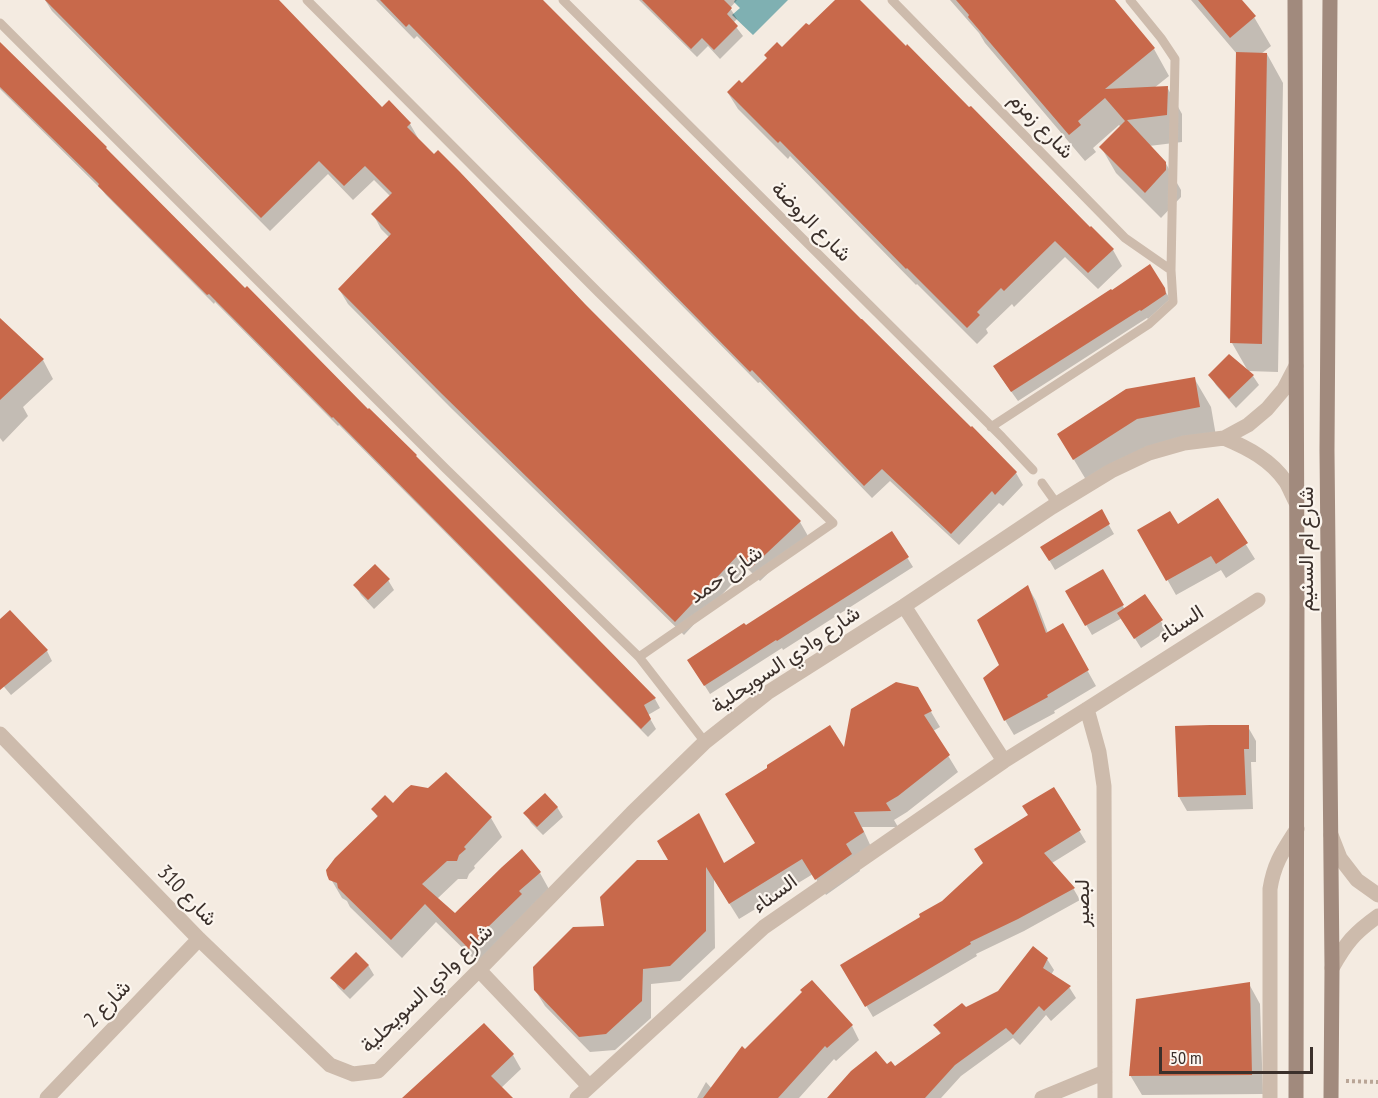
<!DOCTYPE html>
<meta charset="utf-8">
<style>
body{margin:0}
#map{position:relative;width:1378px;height:1098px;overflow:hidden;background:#f4ebe1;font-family:"PT Sans Narrow",sans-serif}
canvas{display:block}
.scale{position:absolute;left:1159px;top:1047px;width:154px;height:27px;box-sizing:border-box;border:3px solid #3b302b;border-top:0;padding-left:8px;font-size:18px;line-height:21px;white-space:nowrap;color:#3b302b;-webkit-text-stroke:4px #fbf5ee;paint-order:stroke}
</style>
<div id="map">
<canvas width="1378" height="1098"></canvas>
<div class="scale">50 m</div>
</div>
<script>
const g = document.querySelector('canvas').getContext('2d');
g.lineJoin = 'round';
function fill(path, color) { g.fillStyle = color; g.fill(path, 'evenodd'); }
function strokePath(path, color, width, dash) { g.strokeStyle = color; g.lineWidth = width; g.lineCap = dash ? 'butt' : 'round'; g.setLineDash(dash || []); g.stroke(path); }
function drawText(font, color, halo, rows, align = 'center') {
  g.font = font + ' "PT Sans Narrow",Vazirmatn,sans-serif'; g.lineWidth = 4.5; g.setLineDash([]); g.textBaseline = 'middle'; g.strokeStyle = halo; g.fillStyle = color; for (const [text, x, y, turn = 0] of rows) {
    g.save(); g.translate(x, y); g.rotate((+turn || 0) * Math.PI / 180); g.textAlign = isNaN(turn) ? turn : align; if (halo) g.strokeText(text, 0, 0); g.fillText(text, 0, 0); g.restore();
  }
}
const water = new Path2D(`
 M735,0H788L753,35L732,15L740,8L734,2Z`);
const shadow = new Path2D(`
 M45,0H277L382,109L410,124L418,138L417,139L800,522L808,536L760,581L747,568L684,635L451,408L348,304L339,289L390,238L381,229L373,214L390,196L374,180L353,200L328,174L270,231L52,11Z
 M376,0H541L861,321L1016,473L1023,485L1003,506L999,503L959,545L890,481L872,498L760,382L758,383L417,36L414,39Z
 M639,0H737L730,8L737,19L733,23L743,36L720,59L708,46L697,57Z
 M835,0H858L1090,229L1113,250L1122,266L1098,289L1065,257L1014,307L1012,304L986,329L988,333L977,344L917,284L916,285L790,156L788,159L738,109L728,93L742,85L782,49L809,28L836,1Z
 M950,0H1112L1154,49L1169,76L1154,88L1167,87L1182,114V142L1149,146L1165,162L1181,190V197L1161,218L1116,173L1101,147L1121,127L1119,125L1093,148L1096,152L1085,161L985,43L979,33Z
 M1191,0H1240L1254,17L1271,46L1261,54H1267L1283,83L1278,372L1248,371L1232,343L1237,54Z
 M0,43L109,153L539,581L655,699L660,708L648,715L656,729L648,737L339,425L338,426L215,302L214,304L106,195L102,190L0,89Z
 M1164,289L1170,299L1148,319L1147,318L1018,401L1000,376Z
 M0,320L43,360L53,379L23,407L28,416L3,442L0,438Z
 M1210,375L1253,376L1259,385L1236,408L1216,385Z
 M1194,378L1211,407L1216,436L1154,447L1091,488L1059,435Z
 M1218,500L1255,559L1226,578L1221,570L1176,595L1139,530L1177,526Z
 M1101,511L1114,534L1055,570L1042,548Z
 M892,533L913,567L783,650L782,648L710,694L695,670L745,627Z
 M1103,571L1125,610L1145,596L1167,631L1141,648L1122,618L1092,635L1067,591Z
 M388,580L394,590L374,609L361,595L355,585Z
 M1028,587L1036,601L1048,633L1062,625L1096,686L1054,711L1055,713L1014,735L1005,720L1001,666Z
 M10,612L47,651L52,661L11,695L0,682V620Z
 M917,688L940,727L933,731L958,772L907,812L894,820L898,827H862L872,849L855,861L860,871L826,895L813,874L739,919L714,879L715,948L680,981L651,984V1018L615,1050L590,1052L545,1006L535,990L606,928L638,861L724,864L757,844L845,751Z
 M1248,727L1256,741V762H1251L1253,809L1187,811L1179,797Z
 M446,774L491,818L502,837L474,866L475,868L469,874L467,879H458L437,899L456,915L540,873L550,891L481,966L436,922L402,958L350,907L347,901L342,898L328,874L378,818L373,809L393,805L429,790Z
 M1054,789L1086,842L1052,863L1073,888L1080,900L1024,931L976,954L977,956L873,1017L842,965L922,917L943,902L984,864Z
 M557,807L563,817L543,835L531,823L525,813Z
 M1047,959L1054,970L1051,975L1069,987L1076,998L1051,1021L1046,1015L1020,1045L1013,1038L961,1076L941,1098H828L887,1066L895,1068L941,1035L935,1025L999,992Z
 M368,965L374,975L350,999L338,987L332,978Z
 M1249,984L1260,1004L1263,1094L1142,1095L1130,1075Z
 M484,1025L513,1055L521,1069L501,1088L511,1098H404Z
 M852,1026L859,1040L836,1061L834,1059L799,1098H697L706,1082L712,1089L745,1051Z`);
const building = new Path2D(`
 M45,0H279L382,107L389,100L411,123L407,127L434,154L438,150L460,172L585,304L801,521L751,568L738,555L675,622L441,393L338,289L391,234L371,214L392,193L365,166L344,186L319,161L261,218Z
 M380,0H543L861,319H862L971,427L972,426L1017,472L995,495L992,491L951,534L882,469L864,486L752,370L750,372L409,24L406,27Z
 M642,0H724L732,8L727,14L738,26L714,50L702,38L691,49Z
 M835,0H860L906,46L907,44L969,107L971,106L1090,227L1091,226L1114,249L1088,273L1055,241L1004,291L1001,288L977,312L980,315L967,328L907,268L906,269L780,141L778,143L727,92L739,80L742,83L767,58L764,55L777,42L782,47L806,23L809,25Z
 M956,0H1115L1155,48L1105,89L1168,86L1167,115L1127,120L1166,162V170L1145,193L1099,147L1125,121L1105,98L1078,121L1081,125L1069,135L968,17L969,15Z
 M1198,0H1242L1256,16L1230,38Z
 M0,42L107,147L106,148L245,288L247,286L368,409L369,408L417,455L416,456L540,580L656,698L644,705L651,719L641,729L333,417L332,418L209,294L207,295L98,186L99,184L0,87Z
 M1236,52L1267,53L1262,344L1230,343Z
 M1150,264L1165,288L1166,294L1141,311L1140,310L1011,392L993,366L1111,289L1112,290Z
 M0,318L44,359L0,400Z
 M1229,354L1254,375L1229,399L1208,375Z
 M1195,377L1200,407L1137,419L1073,460L1057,434L1126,389Z
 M1218,498L1248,543L1216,564L1211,556L1166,581L1137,530L1170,511L1178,524Z
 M1102,509L1110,524L1049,561L1040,547Z
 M892,531L909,557L777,641L776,640L704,686L687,660L744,623L746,625Z
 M375,564L390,579L368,600L353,585Z
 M1103,569L1124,605L1085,626L1065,591Z
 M1028,585L1046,633L1063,623L1089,670L1047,695L1048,697L1004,721L983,678L999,665L977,620Z
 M1145,594L1163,620L1134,639L1117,613Z
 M10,610L48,650L0,690V619Z
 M896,682L918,687L932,711L924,715L950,755L898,796L886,803L891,811L854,812L864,832L846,844L852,854L815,880L802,859L729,904L706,867V931L670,966L643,969L642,1001L606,1034L579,1037L534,990L533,967L573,927L604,926L600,897L637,860H668L657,841L699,813L724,863L755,843L725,794L767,768V765L830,725L844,747L851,709Z
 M1210,725H1249V749H1244L1246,795L1178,797L1175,726Z
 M446,772L492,817L464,847L466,849L459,855L457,861H447L422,884L455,913L502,867L522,849L541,872L519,891L522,894L485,930L487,932L469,949L425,904L391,940L338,888L337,883L329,880L327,875L326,870L335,858L378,816L371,809L385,795L393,803L405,790L411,785L428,788Z
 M1054,787L1081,830L1044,853L1075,888L1018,919L970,942L971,944L865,1007L840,965L920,917L919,914L942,901L983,863L974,849L1028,815L1022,806Z
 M545,793L558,807L537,827L523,813Z
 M1033,946L1048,958L1043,968L1071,986L1044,1011L1039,1006L1013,1035L1006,1028L955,1065L925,1098H827L851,1071L876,1051L887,1064L891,1061L895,1066L941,1033L933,1025L962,1003L966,1007L998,991Z
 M356,952L369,965L344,990L330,978Z
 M812,980L853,1025L827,1048L825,1046L778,1098H703L742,1046L745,1049L802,992L800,990Z
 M1250,982L1252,1075L1129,1076L1136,999Z
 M484,1023L514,1054L491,1076L513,1098H402Z`);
const path = new Path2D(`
 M1346,1081L1378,1082`);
const service = new Path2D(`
 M307,0L599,293L833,523L639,657
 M563,0L1002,437L1033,470
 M892,0L1125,238L1171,270
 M0,23L446,469L639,657L705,742
 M991,427L1149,324L1173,302L1171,270L1175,59L1161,38L1130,0
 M1042,483L1057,504`);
const minor = new Path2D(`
 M1224,438C1248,448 1271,460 1286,482C1290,489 1293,497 1297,504
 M904,606L1004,761
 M1087,709L1099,752L1104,786L1105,1098
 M0,734L199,939L330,1065L353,1074L378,1071L479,970L632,813L705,742L767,693L904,606L1052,507L1111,471L1149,453L1184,443L1224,438L1248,425L1267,409L1284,389L1296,366
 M1331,835L1340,858L1357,880L1378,895
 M1332,968C1346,943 1354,933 1378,916
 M479,970L589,1086
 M47,1098L199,939
 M577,1098L764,927L1004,761L1087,709L1258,600
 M1042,1098L1105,1072
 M1270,1098V889C1274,863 1283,851 1297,829`);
const secondary = new Path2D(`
 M1295,0L1297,596L1296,1098
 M1330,0L1327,450L1332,968L1331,1098`);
const streetNames = [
 ["شارع زمزم",1041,126,46],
 ["شارع الروضة",811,222,45],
 ["شارع ام السنيم",1307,549,-90],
 ["شارع حمد",726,575,-35],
 ["السناء",1181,624,-33],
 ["شارع وادي السويحلية",786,660,-34],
 ["السناء",775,894,-36],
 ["شارع 310",187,896,46],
 ["لبصير",1083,903,-90],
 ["شارع وادي السويحلية",427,989,-44],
 ["شارع 2",108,1004,-46]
];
fill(water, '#7fb0b2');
fill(shadow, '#0003');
fill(building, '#c8694b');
strokePath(path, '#b9a596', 4, [3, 3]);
strokePath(service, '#cdbbac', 9);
strokePath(minor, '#cdbbac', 15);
strokePath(secondary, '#a18a7d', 15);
drawText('21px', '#3b302b', '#fbf5ee', streetNames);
</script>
